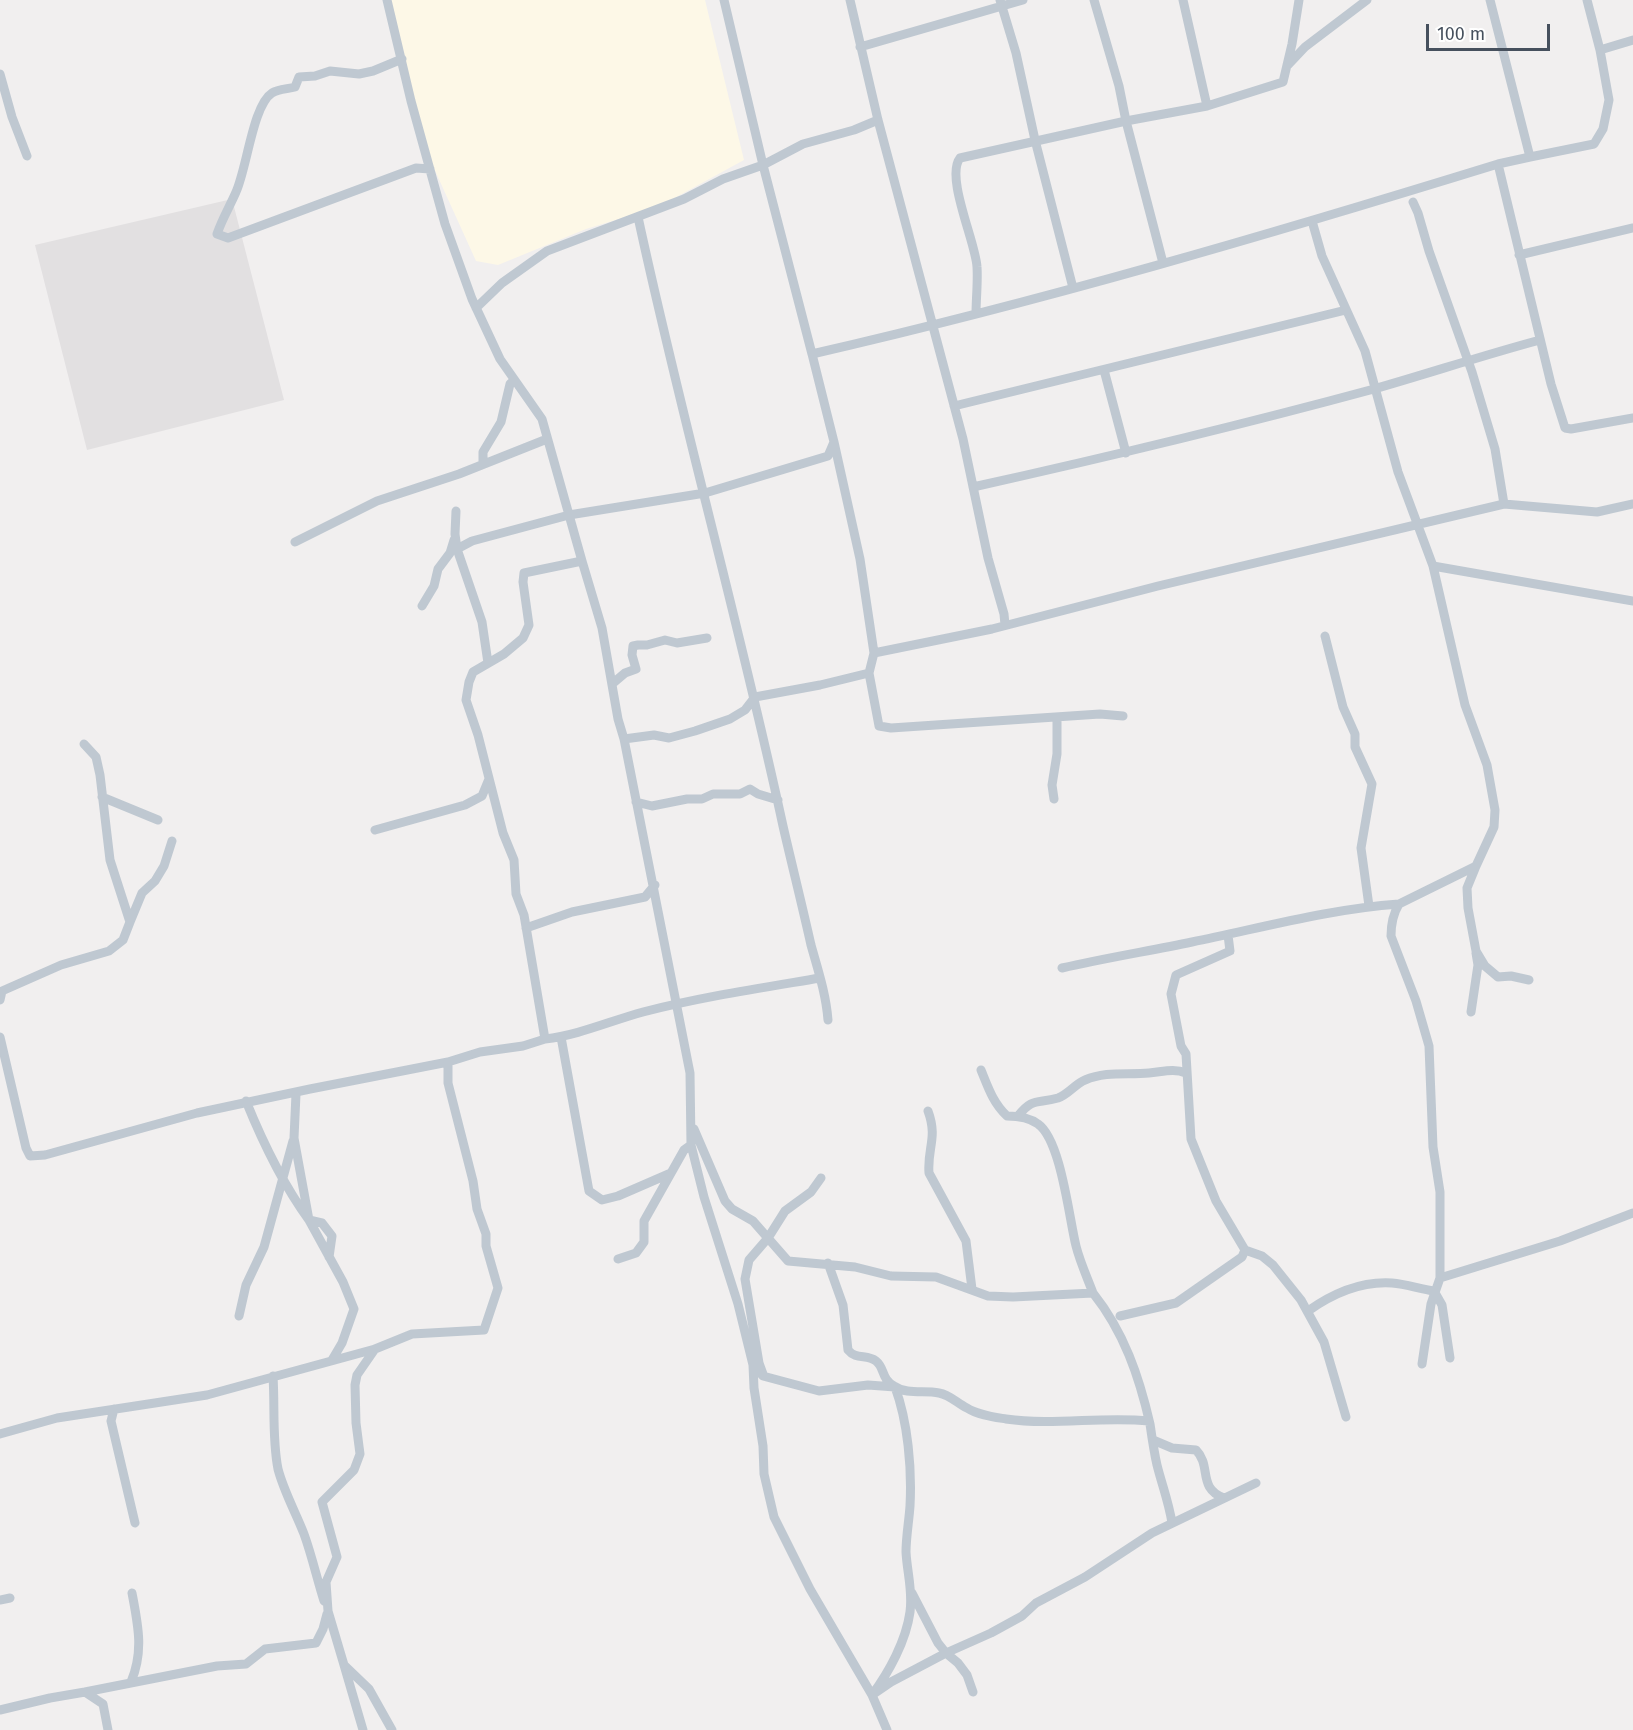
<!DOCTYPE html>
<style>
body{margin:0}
#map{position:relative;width:1633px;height:1730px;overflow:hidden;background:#f1efef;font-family:"Fira Sans",sans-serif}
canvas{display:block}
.scale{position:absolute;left:1426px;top:24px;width:124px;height:27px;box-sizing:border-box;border:3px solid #46505d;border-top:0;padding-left:8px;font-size:18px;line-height:21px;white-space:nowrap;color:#46505d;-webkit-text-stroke:4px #fff;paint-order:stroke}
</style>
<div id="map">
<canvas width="1633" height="1730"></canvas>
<div class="scale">100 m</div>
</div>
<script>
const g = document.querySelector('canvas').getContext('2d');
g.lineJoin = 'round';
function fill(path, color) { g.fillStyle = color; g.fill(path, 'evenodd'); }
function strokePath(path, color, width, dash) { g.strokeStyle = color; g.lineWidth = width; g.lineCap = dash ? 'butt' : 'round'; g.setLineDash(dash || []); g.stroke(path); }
const commercial = new Path2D(`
 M387,0H705L744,160L658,207L586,229L498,265L476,261L423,144Z`);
const education = new Path2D(`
 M232,199L284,400L87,450L35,245Z`);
const minor = new Path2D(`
 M387,0L411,101L445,224L472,299L500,359L542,419L582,561L524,573L523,582L529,625L523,638L504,654L473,672L469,682L466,700L478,735L503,833L514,860L516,894L524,915L545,1039L523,1046L480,1052L448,1062V1083L473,1181L477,1209L486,1234V1246L498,1288L484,1330L412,1334L375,1349L357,1375L355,1385L356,1423L360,1454L354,1470L322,1502L337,1557L326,1582L328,1611L344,1665L369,1689L392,1730
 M724,0L763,165L812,354C1043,301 1271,234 1498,164L1530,157L1490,0
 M850,0L878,120L963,439L988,558L1004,614L1005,625
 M1000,0L1016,53L1035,140L1073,288
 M1094,0L1119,86L1126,121L1163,263
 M1183,0L1207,106
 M860,47L1023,0
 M1600,50L1633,40
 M402,59L373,71L359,74L330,71L315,76L299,77L295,87C288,89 278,89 272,93C253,105 247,168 236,192C230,206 222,219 217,234L228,238L416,168L430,169
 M1288,65L1305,47L1367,0
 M0,74L12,117L27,156
 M1530,157L1594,144L1603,129L1609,100L1600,50L1587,0
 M1498,164L1551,384L1565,428L1571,429L1633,418
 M1413,202L1418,213L1429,251L1472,372L1495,449L1504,504
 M638,217C682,421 739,622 783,826C792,865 802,905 811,945C818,970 826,994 828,1020
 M1312,221L1322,256L1365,351L1398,472L1433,566L1465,705L1487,765L1495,810L1494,827L1476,866L1399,904C1393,914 1391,923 1391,936L1416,1001L1429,1046L1433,1147L1440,1192V1278L1431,1304L1422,1364
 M1519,255L1633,228
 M476,308L502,283L547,251L684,199L723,179L763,165L803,144L854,130L878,120
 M976,314C976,299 978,282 977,267C976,243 945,177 960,158L1126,121L1207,106L1283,82L1292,44L1299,0
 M812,354L834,442L860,559L874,653L869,673L879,726L891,728L1100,714L1123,716
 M1104,370L1126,453
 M954,406L1346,310
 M483,464V452L501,422L510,384L514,380
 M973,487C1108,457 1241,425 1374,389C1430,373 1484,355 1540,340
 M456,511L455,534L457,549L482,622L488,663
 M295,542L377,501L459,474L547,439
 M457,549L472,541L569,515L705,493L828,456L834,442
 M582,561L602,628L618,719L624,739L690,1073L691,1145L704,1197L738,1304L753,1365L754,1388L763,1446L764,1474L774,1517L810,1589L872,1695L887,1730
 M1433,566L1633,601
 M422,606L434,586L438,569L450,553L454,540
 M1325,636L1343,707L1355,734V747L1372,784L1361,848L1369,906
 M874,653L992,629L1158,586L1504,504L1597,512L1633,504
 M612,684L625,673L636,669L632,655L633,646L638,645H647L665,640L677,643L707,638
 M624,739L654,735L669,738L695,731L730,719L745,710L755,697L820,685L869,673
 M102,797L158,820
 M1054,799L1052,785L1057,754V718
 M636,802L652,806L687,799H702L713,794H740L750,789L758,794L778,800
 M375,830L465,805L482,796L489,779
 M1476,866L1467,888L1468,908L1476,951L1485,966L1498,977L1511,976L1529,980
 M130,922L142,893L155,881L164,866L172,841
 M526,928L572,912L645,897L655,885
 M1228,935L1230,951L1176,975L1171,994L1181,1046L1186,1054L1191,1139L1216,1201L1245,1250L1262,1256L1273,1265L1301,1300L1324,1342L1346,1417
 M1062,968C1105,958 1149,951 1192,942C1261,928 1329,909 1399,904
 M0,1000L2,991L61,965L109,951L123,940L130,922L110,860L100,775L96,757L84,744
 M1471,1012L1478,965L1476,953
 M0,1037L26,1148L30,1156L45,1155L197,1113L310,1089L448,1062
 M561,1037L589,1191L602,1200L618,1196L671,1173
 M545,1039C579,1035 610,1021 643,1012C701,997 761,988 820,978
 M981,1070C988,1087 993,1103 1007,1116C1017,1116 1030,1118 1038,1124C1061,1140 1069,1218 1076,1246C1080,1262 1087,1277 1093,1293
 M296,1094L294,1138L309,1220L343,1282L354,1309L342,1343L332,1360
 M246,1101C263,1143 282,1183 309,1220L322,1223L332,1236L329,1257
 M928,1111C938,1138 927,1148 929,1173L966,1241L972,1289
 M1018,1116C1033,1097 1037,1104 1058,1098C1069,1094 1075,1084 1085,1080C1106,1071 1127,1075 1149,1073C1162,1072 1174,1068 1186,1073
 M694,1129L725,1201L732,1209L753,1221L788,1261L855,1267L891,1276L936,1277L988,1296L1013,1297L1093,1293C1124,1332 1139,1376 1150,1424C1152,1438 1154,1452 1157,1465C1162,1485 1169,1503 1172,1523
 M618,1259L636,1253L644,1242V1221L684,1150L691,1145
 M828,1263L843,1305L848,1350C856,1360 867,1354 876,1361C885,1368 881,1379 894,1386C907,1395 924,1390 939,1393C950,1395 957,1403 967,1408C978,1415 994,1417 1006,1419C1054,1426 1101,1416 1149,1421
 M1440,1278L1560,1241L1633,1213
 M1308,1311C1332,1294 1362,1281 1392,1283C1406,1284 1420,1289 1434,1291L1442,1305L1450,1358
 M239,1316L246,1285L264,1247L293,1141
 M1120,1316L1176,1303L1242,1257L1245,1250
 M753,1365L763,1376L819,1391L868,1385L895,1387C908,1422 912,1469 910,1506C909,1521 906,1537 906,1552C907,1572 913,1591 910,1612C906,1641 889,1672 872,1695L891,1682L946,1653L991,1633L1022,1616L1036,1603L1085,1577L1152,1533L1256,1483
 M763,1374L759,1363L745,1279L749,1260L768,1238L785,1211L811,1192L821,1178
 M273,1376C275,1407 272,1439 278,1469C284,1492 296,1513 304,1534C312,1556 317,1579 324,1601
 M114,1409L111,1421L135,1523
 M0,1434L57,1418L207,1395L375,1349
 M1153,1440L1172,1448L1196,1450C1212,1466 1197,1488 1224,1498
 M912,1593L938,1643L946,1653L958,1663L967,1675L973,1692
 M0,1600L10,1598
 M344,1665L363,1730
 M131,1682C144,1651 138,1625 132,1593
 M85,1692L217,1666L246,1664L265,1649L316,1643L323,1629L327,1614
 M0,1710L50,1698L85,1692L103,1704L108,1730`);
fill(commercial, '#fdf8e7');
fill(education, '#e2e0e1');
strokePath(minor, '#bfc8d1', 9);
</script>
